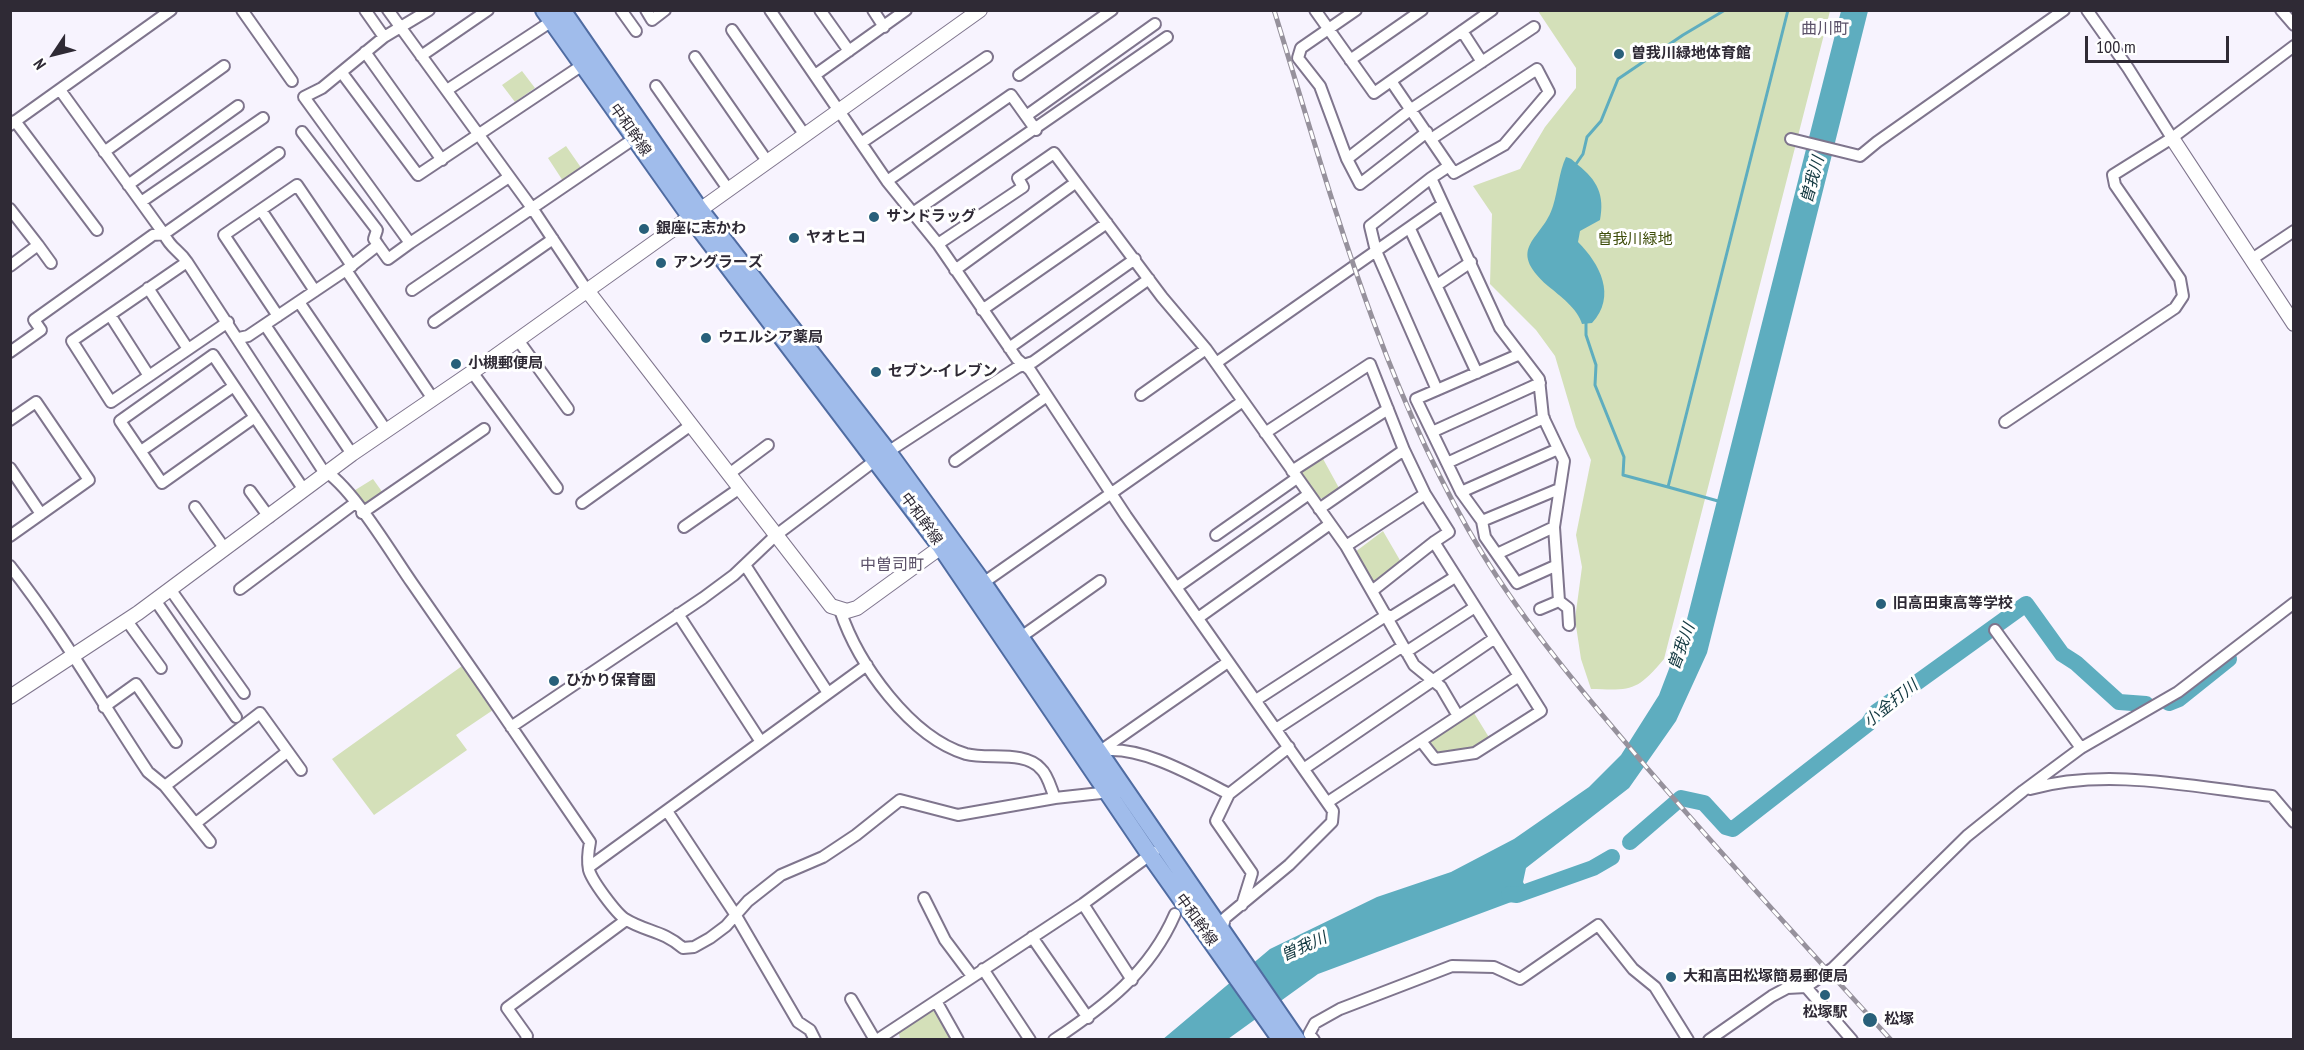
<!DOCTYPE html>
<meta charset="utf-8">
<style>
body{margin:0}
#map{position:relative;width:2304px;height:1050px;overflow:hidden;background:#f7f3fe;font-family:"PT Sans Narrow",sans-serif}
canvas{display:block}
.frame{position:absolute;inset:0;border:12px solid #2f2a35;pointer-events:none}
.north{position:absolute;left:24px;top:24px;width:60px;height:60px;-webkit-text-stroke:4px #fff;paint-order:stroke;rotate:235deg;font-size:16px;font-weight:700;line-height:24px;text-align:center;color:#2f2a35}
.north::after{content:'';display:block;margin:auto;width:21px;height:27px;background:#2f2a35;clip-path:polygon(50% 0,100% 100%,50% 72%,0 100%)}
.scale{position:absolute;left:2085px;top:36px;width:144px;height:27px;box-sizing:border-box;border:3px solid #2f2a35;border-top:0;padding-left:8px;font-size:18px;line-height:21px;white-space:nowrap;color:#2f2a35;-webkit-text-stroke:4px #fff;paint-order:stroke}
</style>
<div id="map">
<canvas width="2304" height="1050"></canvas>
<div class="frame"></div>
<div class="north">N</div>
<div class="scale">100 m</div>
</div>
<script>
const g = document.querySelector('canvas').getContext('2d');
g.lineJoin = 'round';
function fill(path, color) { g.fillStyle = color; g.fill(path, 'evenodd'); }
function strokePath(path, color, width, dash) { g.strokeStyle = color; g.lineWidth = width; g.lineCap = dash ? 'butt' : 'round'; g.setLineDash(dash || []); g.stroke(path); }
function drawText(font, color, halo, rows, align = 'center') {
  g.font = font + ' "PT Sans Narrow","Noto Sans JP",sans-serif'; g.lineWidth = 6; g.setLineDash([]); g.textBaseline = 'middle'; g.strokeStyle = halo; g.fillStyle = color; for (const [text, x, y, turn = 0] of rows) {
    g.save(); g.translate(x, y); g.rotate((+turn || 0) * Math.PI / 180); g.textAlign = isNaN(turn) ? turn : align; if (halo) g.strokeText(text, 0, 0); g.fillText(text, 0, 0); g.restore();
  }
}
const green = new Path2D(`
 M1538,11H1830L1664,659C1636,692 1632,690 1591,689L1581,659L1575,619L1582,567L1576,535L1591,460L1576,427L1555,356L1536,330L1490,284L1492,214L1473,186L1520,169L1545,127L1576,88V68Z
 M522,71L535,88L515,102L502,85Z
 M566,146L582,169L563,181L548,158Z
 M1322,457L1339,488L1325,499L1317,497L1299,472Z
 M373,479L383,493L367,504L360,503L352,492Z
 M1383,531L1401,562L1373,584L1355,552Z
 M462,666L493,710L456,735L467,750L374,815L332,759Z
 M1474,713L1490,739L1470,750L1438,753L1430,742Z
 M931,1007L953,1039H900L898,1028Z`);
const water = new Path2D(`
 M1841,11H1868L1707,653L1676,721L1629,788L1526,868L1523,882L1530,895L1318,974L1228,1039L1162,1040L1270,949L1377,897L1451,872L1514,839L1589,787L1621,755L1659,695L1685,627Z
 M1566,157C1573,159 1573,161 1578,165C1597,180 1605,195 1600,220L1580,231L1578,242C1600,264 1617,296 1592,323L1582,324C1578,309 1559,295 1548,286C1504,247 1543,240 1553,206C1558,190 1559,172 1566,157Z`);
const stream = new Path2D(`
 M1576,164L1583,154L1587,137L1601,121L1618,79L1683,35L1725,10
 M1586,323V335L1596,365L1595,385L1624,457L1623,475L1668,487L1788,10
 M1668,487L1718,501`);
const river = new Path2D(`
 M2169,703L2179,699L2229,659
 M1630,842L1681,798L1704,803L1726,827L1733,829L1868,724L1876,712L2026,604L2062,654L2076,663L2119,702L2146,704
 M1509,894L1517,895L1593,868L1612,857`);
const minor = new Path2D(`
 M242,10L292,81
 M365,10L384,37
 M388,10L532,208L586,289
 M429,10L384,37L322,88L304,97L410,243L509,177
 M621,10L636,31
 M646,10L652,20L665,10
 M770,10L887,181L938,244L1017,359L1030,370L1126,516L1333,811L1332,822L1289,865L1225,918L1222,930
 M820,10L849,51
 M873,10L884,27
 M1315,10L1374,93L1391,81L1449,166L1431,178L1500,328L1539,379L1543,417L1564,461L1554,527L1559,601
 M1356,10L1301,48L1298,58L1320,86L1347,159L1360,184L1427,132
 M2087,10L2128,68L2172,138
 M2281,10L2294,25
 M732,30L804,134
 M1462,31L1482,62
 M365,52L442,160
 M421,56L488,10
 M695,57L767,161
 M1350,60L1422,10
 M342,73L418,175L584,64
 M815,75L906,10
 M1019,75L1112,10
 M1391,81L1492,10
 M656,86L728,189
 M60,90L164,234C171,249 178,249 187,262L322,469C351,485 391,553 412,583C472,669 531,755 590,842C588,852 587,860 589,870C592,881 616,913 625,919C646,932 662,930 683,948L694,947L710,938L726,926L748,901L781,875L823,857L856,835L900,800L958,815L1055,798L1110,792
 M447,90L552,21
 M1026,116L1155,24
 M15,121L97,230
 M10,125L171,10
 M302,132L377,230L374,239L378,245
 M1431,139L1537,69L1549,92L1504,145L1454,173L1449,166
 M1791,139L1860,156L1877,142L2064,10
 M861,143L987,57
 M104,152L224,66
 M1347,159L1410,110L1534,27
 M1431,178L1370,226L1376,251L1437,390
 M887,181L1011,95L1036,130
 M128,185L238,106
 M141,202L263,118
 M10,209L38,245L10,266
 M261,210L315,291
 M914,212L1167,37
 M1410,229L1477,373
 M938,244L1023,187L1018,178L1054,153L1162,297L1206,349L1346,546L1414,665L1441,687L1458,716
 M38,245L51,263
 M2252,259L2294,231
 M187,262L72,341L111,402L228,322
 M346,270L378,245L388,259L410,243
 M955,270L1075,183
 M1437,285L1471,262
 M148,288L188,349
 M412,290L635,138
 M299,302L386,430
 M982,310L1107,223
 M110,315L149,376
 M278,316L224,235L297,185L352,266
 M434,322L553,239
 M265,325L352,454
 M239,338L248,336L346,270L433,399
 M518,340L568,409
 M1009,348L1135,259
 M10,352L41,330L34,320L153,235L164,234L279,153
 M1520,354L1416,399L1461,492L1482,521L1485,537L1517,583L1555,566
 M1216,363L1443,204
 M472,372L557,488
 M1141,395L1206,349
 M255,417L162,483L120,421L213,355L304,490
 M10,420L36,402L89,480L10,536
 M2005,422L2175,308L2183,296L2180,279L2115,185L2113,175L2172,138L2294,46
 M1432,432L1540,383
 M1265,433L1370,364L1404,450L1319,509
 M1404,450L1425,494L1449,532L1434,542
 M141,451L234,386
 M955,461L1047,396
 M1447,463L1544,418
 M10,468L41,514
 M1292,471L1388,409
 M729,474L768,445
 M250,491L269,517
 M1461,492L1558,449
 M582,503L691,425
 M195,507L225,549
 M362,513L484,429
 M1482,521L1559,489
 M684,527L740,488
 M1216,535L1297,478
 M1346,546L1425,494
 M1497,554L1554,527
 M745,565L828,693
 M10,566C61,631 102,703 148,772L165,786L210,842
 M983,583L1243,401
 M1177,587L1309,494
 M170,589L244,693
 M240,589L355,503
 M155,600L236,717
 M1540,609L1559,601L1568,608L1569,625
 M840,610C858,664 910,737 966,754C988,760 1025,750 1041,769C1048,775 1051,789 1055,798
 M678,614L761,742
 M1198,618L1330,524
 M1388,619L1455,577
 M127,621L161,668
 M1995,630L2081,748
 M1021,637L1100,581
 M1406,652L1475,607
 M1256,700L1387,615
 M104,707L136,684L176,742
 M511,727L703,598L734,575L775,536L877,459L1018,367L1033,362L1149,279
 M1276,729L1403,646
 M1421,741L1435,759L1475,753L1541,711L1519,676
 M1103,749L1228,662
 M1100,751C1139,744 1194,776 1229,794L1289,747
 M1305,768L1495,638
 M165,786L260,713L301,770
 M2030,789C2107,767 2193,787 2272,796L2294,822
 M1229,794L1216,821L1252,873L1242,905
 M1328,802L1519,676L1434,542L1372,591
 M667,811L735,914L798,1022L810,1030L815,1040
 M196,823L287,752
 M589,867L867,665
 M924,898L945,940L972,976
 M1083,904L1132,980
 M1032,937L1088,1018
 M983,969L1030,1040
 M1806,987L1852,1040
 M851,999L875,1040
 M936,1001L958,1040
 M526,1040L527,1036L507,1008L626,920
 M877,1040L1083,904L1154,852
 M1054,1040C1105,1006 1150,972 1175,914
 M1314,1040L1309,1034L1315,1023L1340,1009L1452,966L1494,967L1520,979L1598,925L1633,969L1655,987L1688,1040
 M1709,1040L1772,996L1787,988L1806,987L1833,968L1967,836L2023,791L2081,748L2178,692L2294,603`);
const tertiary = new Path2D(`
 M2172,138L2294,324
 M586,289L831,606L847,611L857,608L941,547
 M10,697L138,613L352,454L487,362L980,10`);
const primary = new Path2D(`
 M544,10L690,216L941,547L1150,855L1281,1040
 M562,10L700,210L888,452L983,583L1297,1040`);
const rail = new Path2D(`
 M1274,10C1331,195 1381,386 1482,553C1527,627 1585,695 1642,762C1723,856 1807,948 1891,1040`);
const markers = [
 [1619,54,6,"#28607a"],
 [874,217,6,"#28607a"],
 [644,229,6,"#28607a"],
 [794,238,6,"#28607a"],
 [661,263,6,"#28607a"],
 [706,338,6,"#28607a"],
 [456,364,6,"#28607a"],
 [876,372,6,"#28607a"],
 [1881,604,6,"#28607a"],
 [554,681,6,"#28607a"],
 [1671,977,6,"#28607a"],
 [1825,995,6,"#28607a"],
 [1870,1020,8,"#28607a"]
];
const poiNames = [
 ["曽我川緑地体育館",1631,54],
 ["サンドラッグ",886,217],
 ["銀座に志かわ",656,229],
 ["ヤオヒコ",806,238],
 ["アングラーズ",673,263],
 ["ウエルシア薬局",718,338],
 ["小槻郵便局",468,364],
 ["セブン-イレブン",888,372],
 ["旧高田東高等学校",1893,604],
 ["ひかり保育園",566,681],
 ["大和高田松塚簡易郵便局",1683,977],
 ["松塚駅",1825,1013,"center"],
 ["松塚",1884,1020]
];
const streetNames = [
 ["中和幹線",630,130,55],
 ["中和幹線",921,519,54],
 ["中和幹線",1196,920,54]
];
const parkNames = [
 ["曽我川緑地",1635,240]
];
const neighbourhoodNames = [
 ["曲川町",1825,29],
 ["中曽司町",892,565]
];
const waterNames = [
 ["曽我川",1813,180,-75],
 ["曽我川",1682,647,-70],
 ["小金打川",1891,704,-39],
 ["曽我川",1304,947,-24]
];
fill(green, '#d4e0b9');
fill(water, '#5eadbf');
strokePath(stream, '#5eadbf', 3);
strokePath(river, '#5eadbf', 16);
strokePath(minor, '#7f758d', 14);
strokePath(tertiary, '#7f758d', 16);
strokePath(primary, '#506ca2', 20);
strokePath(minor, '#fff', 10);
strokePath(tertiary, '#fff', 14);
strokePath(primary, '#a0bceb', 16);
strokePath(rail, '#96919c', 5);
strokePath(rail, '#fff', 3, [9]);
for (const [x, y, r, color] of markers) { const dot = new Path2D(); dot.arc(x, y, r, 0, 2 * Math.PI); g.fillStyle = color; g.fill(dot); strokePath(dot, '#fff', 2); }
drawText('bold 15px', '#2f2a35', '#fff', poiNames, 'left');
drawText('15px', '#2f2a35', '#fff', streetNames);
drawText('15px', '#3e4d0a', '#fff', parkNames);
drawText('16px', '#5b5168', '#fff', neighbourhoodNames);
drawText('italic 16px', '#123840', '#fff', waterNames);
</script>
